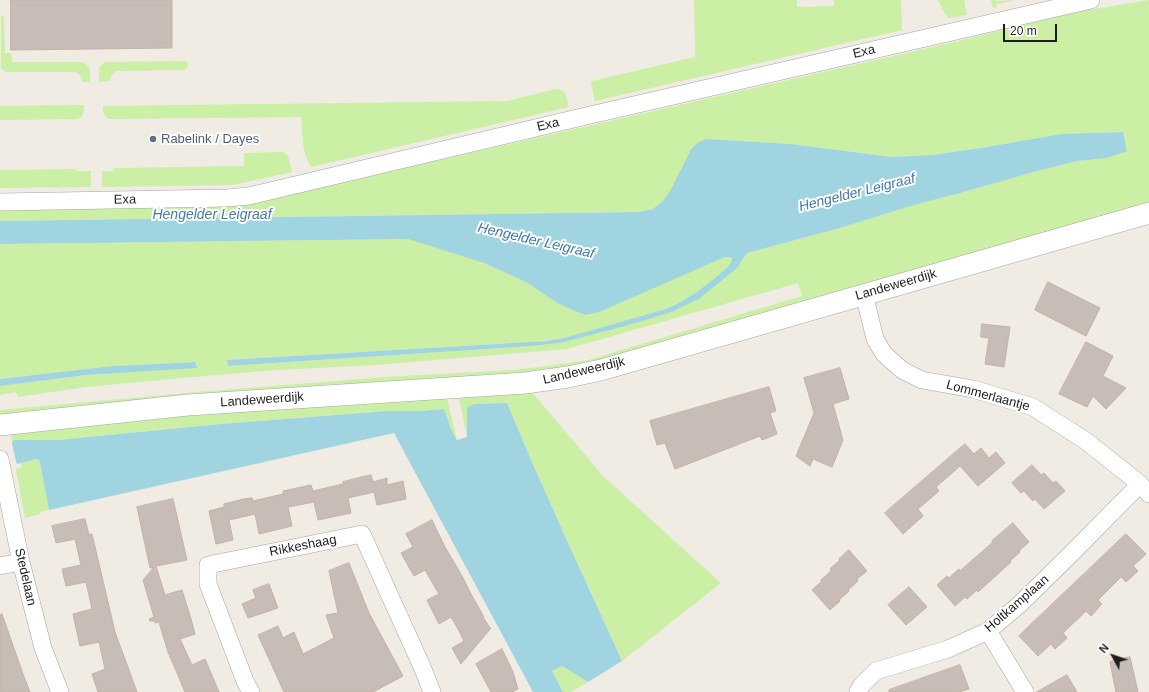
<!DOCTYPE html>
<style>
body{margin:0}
#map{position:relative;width:1149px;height:692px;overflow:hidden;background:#f0ebe3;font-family:Helvetica,sans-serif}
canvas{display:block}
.north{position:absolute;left:1093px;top:636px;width:40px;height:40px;-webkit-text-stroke:3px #fff;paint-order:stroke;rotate:310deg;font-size:11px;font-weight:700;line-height:16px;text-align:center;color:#1e1e1e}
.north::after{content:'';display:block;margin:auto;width:14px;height:18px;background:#1e1e1e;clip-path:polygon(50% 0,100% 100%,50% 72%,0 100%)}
.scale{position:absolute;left:1003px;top:24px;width:54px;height:18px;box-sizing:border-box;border:2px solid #1e1e1e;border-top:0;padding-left:5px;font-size:12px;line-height:14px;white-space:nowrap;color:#1e1e1e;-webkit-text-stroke:3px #fff;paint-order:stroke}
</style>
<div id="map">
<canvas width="1149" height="692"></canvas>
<div class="north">N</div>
<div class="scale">20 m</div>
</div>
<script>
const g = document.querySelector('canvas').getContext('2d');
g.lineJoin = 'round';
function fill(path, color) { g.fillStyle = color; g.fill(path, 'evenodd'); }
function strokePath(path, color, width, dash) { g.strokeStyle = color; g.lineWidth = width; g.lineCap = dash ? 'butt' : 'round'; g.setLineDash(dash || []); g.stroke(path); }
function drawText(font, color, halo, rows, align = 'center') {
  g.font = font + ' Helvetica,sans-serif'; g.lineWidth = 4; g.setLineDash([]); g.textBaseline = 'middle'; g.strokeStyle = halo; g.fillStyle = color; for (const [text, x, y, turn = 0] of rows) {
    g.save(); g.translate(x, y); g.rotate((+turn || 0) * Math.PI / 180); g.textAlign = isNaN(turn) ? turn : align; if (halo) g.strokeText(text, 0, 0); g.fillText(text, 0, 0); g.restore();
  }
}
const grass = new Path2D(`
 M694,0H797V7L834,6V0H901L902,30L595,101L591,82L592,81L695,57Z
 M938,0H964L967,15L949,18L945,14Z
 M991,0H996L997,1L1015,0L996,4L997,7L993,8Z
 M1149,0V204L585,366L546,373L0,417V410L198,392L385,377L514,370L554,365L588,360L802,296L798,283L567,349L376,365L276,370L171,379L86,387L18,397L16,392L0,395V386L85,375L197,367V362L113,366L0,379V244L409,239L484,263L526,282L557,303L585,315L725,257L730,256L732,259L731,262L728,267C708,284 690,299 666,309L564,338L547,341L227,360L228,366L531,346L560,343L672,312L737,268L747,253L840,228L914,205L964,192L1037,171L1077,161L1107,158L1127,150L1123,132L1061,134L981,148L932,155L892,157L791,144L707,139L663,201L653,209L639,212L0,221V210L239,206L950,43L1077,12Z
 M1,16H4L5,53H11L12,62H83L90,68V82H82C82,76 80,74 75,72H5L1,68Z
 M187,61L188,67L183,70L117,71C112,73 111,76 110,81L99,82V68L105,62Z
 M556,89C566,89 567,98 569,107L311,167C301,151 303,135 301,117L109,119C103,116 103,112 103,106L507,101Z
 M84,105C84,112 84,117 77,119L0,120V106Z
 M283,152C290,155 290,165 292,172L233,185L102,187V171H114V168L244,166V153Z
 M76,169V171H91V187L0,188V170Z
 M531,391L604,477L721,583L622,661C583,575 543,490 507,403L475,404L467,407V437L458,394Z
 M446,395L457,440L451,429L444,409L420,411H387L221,424L58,440L12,441L11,436L15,434V430L52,426Z
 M36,459L39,460L40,462L49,510L40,512V514L25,518L16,469L22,467L21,463Z
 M562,666L588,682L571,692H563L551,671Z`);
const water = new Path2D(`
 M1123,132L1127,151L1107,158L1077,161L1037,171L964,192L914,205L840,228L747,253L737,268L700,298L672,312L625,326L560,343L531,346L228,366L227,360L547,341L564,338L666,309C690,299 708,284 728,267L731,262L732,259L730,257H725L599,312L585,315L575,311L557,303L526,282L484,263L408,239L0,244V221L639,212L653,209L663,201L670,191L692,148L699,142L707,139L791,144L892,157L932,155L981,148L1061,134Z
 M196,362L197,368L86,375L0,386V379L113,366Z
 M507,403C543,490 583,575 622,661L588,682L562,666L552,671L563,692H533L394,433L49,510L40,463L39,460L36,459L17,464L16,462L0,446L12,443V441L16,440H58L221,424L387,411H420L444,409L451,429L457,440L467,437V407L475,404Z`);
const pier = new Path2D(`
 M11,439L17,466L15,464L0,467V444L10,442Z`);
const building = new Path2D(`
 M11,0H172V48L11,50Z
 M1048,282L1100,308L1086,336L1035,310Z
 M982,324L1010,327L1004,367L985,364L989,338L981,337Z
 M1086,342L1113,356L1103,376L1126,388L1106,409L1093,396L1087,407L1059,394Z
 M840,368L849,399L833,404L843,440L832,467L813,459L810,466L796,456L814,413L804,378Z
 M769,387L776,411L770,413L777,434L762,440L760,436L675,469L665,443L657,445L650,421Z
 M965,444L974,454L981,448L989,458L996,452L1005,463L978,486L960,466L936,487L939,491L918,509L923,516L903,534L885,513Z
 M1032,465L1041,475L1044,473L1053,483L1056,481L1065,491L1044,509L1035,499L1033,501L1024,491L1021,493L1012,483Z
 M371,475L373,482L387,478V485L403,481L406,499L377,505L374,492L348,498L351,513L318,520L314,502L288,507L292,526L259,534L255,514L229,520L233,540L216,544L209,511L224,507V504L243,499L252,498L253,501L283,494V491L311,485L313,491L343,484V482Z
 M173,499L187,560L156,566L165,595L182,590L191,619L195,634L180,639L192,665L205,659L219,692H185L168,652L159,622L155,623V621H150L149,619L154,617L143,580L154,567L150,568L137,507Z
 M85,519L89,535L92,534L115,632L137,692H98L92,674L105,669L99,642L80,646L73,614L92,609L86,582L66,586L62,569L81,565L75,539L56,543L52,526Z
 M432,520L445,547L462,576L471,594L484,617H483L490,628H491L461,664L452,648L464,641L458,629L451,617L439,624L427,600L439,594L425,570L414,576L401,553L413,547L406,534Z
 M1013,523L1029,542L1019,551L1020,552L1010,561L1011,562L978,592L977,590L967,599L965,597L955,606L937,585L947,576L949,578L959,569L960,571L993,542L992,541Z
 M1126,534L1146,554L1133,566L1138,571L1126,582L1121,577L1098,600L1102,604L1091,616L1086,611L1063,633L1067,638L1055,649L1051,644L1038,656L1019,636Z
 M849,550L867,571L857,579L858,581L848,590L849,591L839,600L840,601L830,610L812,590L822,581L821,580L831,571L830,569L840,560L839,559Z
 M349,563L369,613L403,676L373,692H284L258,635L278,626L283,638L294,632L303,654L334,638L326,615L338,613L329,571Z
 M269,584L278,608L248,618L242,604L256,598L253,590Z
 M909,587L927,607L906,625L888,605Z
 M2,614L23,674L30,692H0V615Z
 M502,649L513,672L518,689L512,692H491L476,664Z
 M1130,657L1138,692H1116L1110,662Z
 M960,665L969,689L959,692H889V690Z
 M1067,675L1077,692H1037Z`);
const minor = new Path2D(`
 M0,202L227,198L249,196L586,116L1091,0
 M864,294L875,339L884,354L902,370L922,380L973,389L1033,407L1086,441L1140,484L1149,494
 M0,459L21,562L43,648L60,692
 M0,566L21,562
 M988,631L1025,692
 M251,692L245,681L208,584V565L362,534L423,669L432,692
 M858,692L861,686L876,671L948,649L988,631L1019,605L1071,554L1140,484`);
const tertiary = new Path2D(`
 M0,425L188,405L525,383L568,377L601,370L1149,213`);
const markers = [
 [153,139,4,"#5c6f8a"]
];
const streetNames = [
 ["Exa",864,52,-13],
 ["Exa",548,125,-13],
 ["Exa",125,200,-1],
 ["Landeweerdijk",896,285,-16],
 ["Landeweerdijk",584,371,-13],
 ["Lommerlaantje",988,396,15],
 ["Landeweerdijk",262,400,-4],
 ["Rikkeshaag",303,546,-11],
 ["Stedelaan",25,577,77],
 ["Holtkamplaan",1017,604,-41]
];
const serviceNames = [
 ["Rabelink / Dayes",161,139]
];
const waterNames = [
 ["Hengelder Leigraaf",857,193,-14],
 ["Hengelder Leigraaf",212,215],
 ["Hengelder Leigraaf",536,241,13]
];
fill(grass, '#cbefa5');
fill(water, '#a0d4e1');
fill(pier, '#f0ebe3');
fill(building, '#c8bdb6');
strokePath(building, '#c3b1a4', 1);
strokePath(minor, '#a5a5a5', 18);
strokePath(tertiary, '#a5a5a5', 22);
strokePath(minor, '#fff', 17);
strokePath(tertiary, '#fff', 21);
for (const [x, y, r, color] of markers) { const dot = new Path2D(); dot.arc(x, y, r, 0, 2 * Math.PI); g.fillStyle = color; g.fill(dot); strokePath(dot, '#fff', 1.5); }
drawText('13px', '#1e1e1e', '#fff', streetNames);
drawText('13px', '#4e5e75', '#fff', serviceNames, 'left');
drawText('italic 14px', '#407aae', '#fff', waterNames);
</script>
